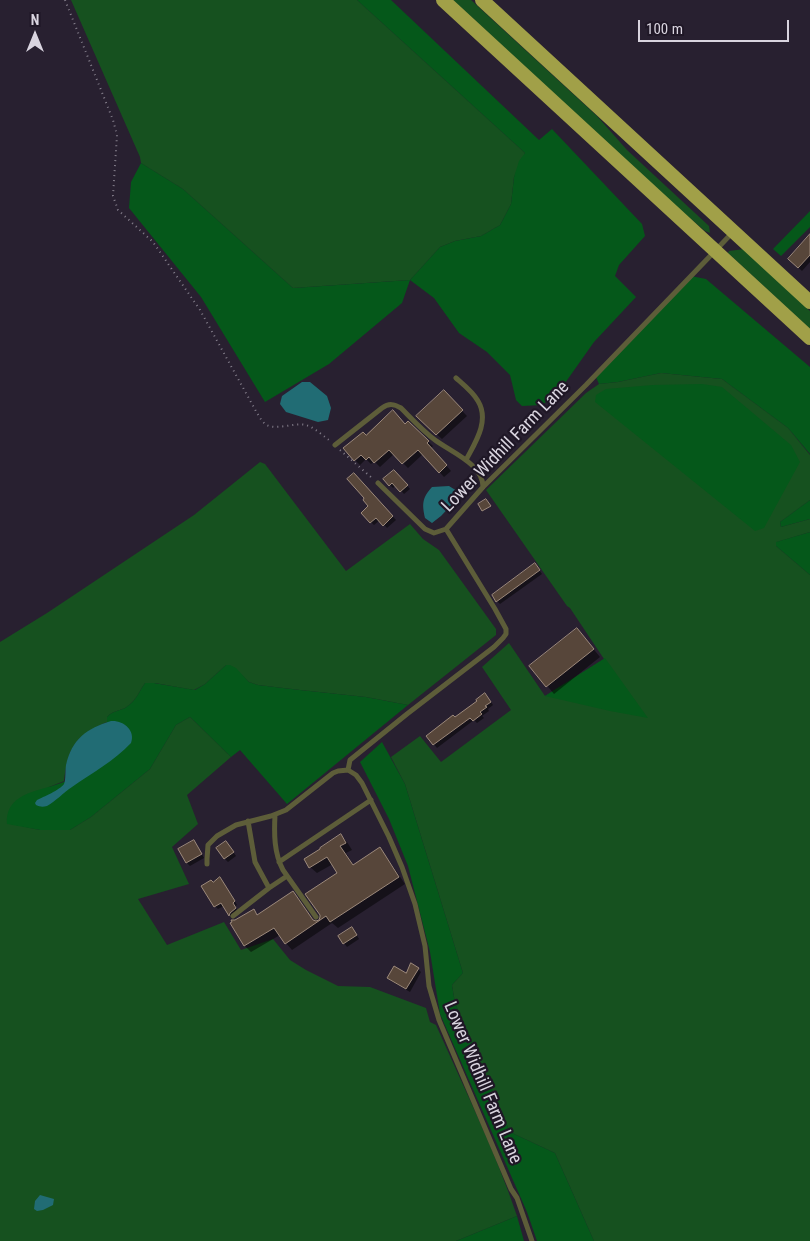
<!DOCTYPE html>
<style>
body{margin:0}
#map{position:relative;width:810px;height:1241px;overflow:hidden;background:#282030;font-family:"Roboto Condensed",sans-serif}
canvas{display:block}
.north{position:absolute;left:10px;top:10px;width:50px;height:50px;-webkit-text-stroke:4px #1f1726;paint-order:stroke;rotate:0deg;font-size:14px;font-weight:700;line-height:20px;text-align:center;color:#d9d4df}
.north::after{content:'';display:block;margin:auto;width:18px;height:22px;background:#d9d4df;clip-path:polygon(50% 0,100% 100%,50% 72%,0 100%)}
.scale{position:absolute;left:638px;top:20px;width:151px;height:22px;box-sizing:border-box;border:2px solid #d9d4df;border-top:0;padding-left:6px;font-size:15px;line-height:18px;white-space:nowrap;color:#d9d4df;-webkit-text-stroke:4px #1f1726;paint-order:stroke}
</style>
<div id="map">
<canvas width="810" height="1241"></canvas>
<div class="north">N</div>
<div class="scale">100 m</div>
</div>
<script>
const g = document.querySelector('canvas').getContext('2d');
g.lineJoin = 'round';
function fill(path, color) { g.fillStyle = color; g.fill(path, 'evenodd'); }
function strokePath(path, color, width, dash) { g.strokeStyle = color; g.lineWidth = width; g.lineCap = dash ? 'butt' : 'round'; g.setLineDash(dash || []); g.stroke(path); }
function drawText(font, color, halo, rows, align = 'center') {
  g.font = font + ' "Roboto Condensed",sans-serif'; g.lineWidth = 4.5; g.setLineDash([]); g.textBaseline = 'middle'; g.strokeStyle = halo; g.fillStyle = color; for (const [text, x, y, turn = 0] of rows) {
    g.save(); g.translate(x, y); g.rotate((+turn || 0) * Math.PI / 180); g.textAlign = isNaN(turn) ? turn : align; if (halo) g.strokeText(text, 0, 0); g.fillText(text, 0, 0); g.restore();
  }
}
const green = new Path2D(`
 M71,0H357L525,153L514,177L511,204L500,225L481,236L455,241L440,247L410,280L293,288L183,189L141,163L140,157Z
 M453,0H471L597,116L627,150L709,226L710,233L705,231L677,207Z
 M744,249L810,311V329L728,253L729,251Z
 M661,373L722,379L788,428L810,455V500L780,522L781,527L810,519V532L777,542L776,546L810,575V1241H594L555,1153L510,1132L455,1003L452,985L463,973L405,784L391,757L420,736L441,762L511,710L482,667L509,643L545,696L604,659L570,608L567,606L486,490L586,393L599,384L618,382Z
 M260,462L265,464L346,571L410,524L423,539L439,550L496,629V635L408,705L366,697L300,690L258,685L249,682L243,676L226,665L205,684L194,690L155,683H145C138,693 137,700 125,708C119,711 112,711 107,717V722C75,736 68,747 64,781L49,787L7,823L40,830H70L91,817L150,769L176,725L190,717L231,757L187,795L198,824L172,847L189,884L138,899L167,945L224,922L241,950L273,939L290,960L306,970L338,986L370,987L426,1008L430,1022L436,1025C464,1088 495,1150 517,1216L456,1241H0V642L47,613L194,515Z`);
const forest = new Path2D(`
 M357,0H391L539,140L552,129L642,224L645,236L619,265L615,276L636,297L594,342L558,393L542,405L522,406L516,400L510,375L487,352L459,333L434,298L410,280L402,303L329,364L265,402L201,297L129,208L131,182L141,163L183,189L293,288L410,280L440,247L455,241L481,236L500,225L511,204L514,177L519,161L525,153Z
 M810,211V227L781,256L773,249Z
 M691,276L706,279L810,367V454L788,428L722,379L661,373L618,382L599,384L595,375Z
 M702,384L722,387L791,445L800,462L764,528L755,531L595,402L596,395L606,389L653,385Z
 M810,500V519L781,527L780,522Z
 M810,532V575L776,546V542Z
 M605,658L648,718L610,711L545,696Z
 M226,665H230L236,668L249,682L258,685L300,690L366,697L408,705L287,804L240,750L231,757L190,717L176,725L150,769L91,817L70,830H40L7,824C5,785 56,793 78,774C81,771 84,764 86,760C93,748 100,735 107,722V717C112,711 119,711 125,708C137,700 138,693 145,683H154L195,690L205,684Z
 M382,742L405,784L463,973L452,985L455,1003L510,1132L555,1153L594,1241H537L527,1212L440,1014L430,952L408,866L389,819L360,762Z
 M517,1216L524,1241H456Z`);
const water = new Path2D(`
 M302,382H310L327,396L331,408L328,420L318,422L286,412L280,404L282,396Z
 M449,486L457,491L456,500L441,516L432,523L425,518C422,504 422,498 432,487Z
 M111,721C123,720 136,730 131,743C114,761 92,773 72,787C63,793 56,801 47,806C43,807 40,807 36,805L35,803L37,800C43,797 60,790 64,784C66,780 65,771 66,765C72,739 86,729 111,721Z
 M40,1195L54,1199L53,1205L43,1210L37,1211L34,1209L35,1201Z`);
const shadow = new Path2D(`
 M810,236V262L802,271L790,259Z
 M444,392L467,416L442,439L417,417Z
 M408,423L433,446L431,448L451,471L444,477L423,454L408,468L394,454L380,467L374,461L371,464L366,459L360,465L355,460L366,436L405,425Z
 M394,471L410,489L404,494L396,485L393,488L385,480Z
 M354,474L396,520L387,528L380,520L374,525L362,513L370,506Z
 M538,568L542,574L500,604L497,601Z
 M577,629L600,657L554,694L531,666Z
 M488,698L493,705L488,709L489,711L482,716L484,718L477,723L474,720L437,748L428,737Z
 M341,836L347,842L352,850L346,853L354,866L380,849L386,856L405,884L338,928L332,923L292,950L286,943L280,935L251,952L245,946L253,911L258,916L292,893L299,899L315,923L320,921L339,873L333,864L317,873L310,867Z
 M194,842L197,845L204,858L190,866L187,863L180,850Z
 M229,846L236,856L228,862L225,859Z
 M220,879L223,882L237,905L235,906L238,912L232,918L224,906L218,909L215,906L213,883Z
 M355,932L359,939L347,947L344,943Z
 M418,969L421,972L410,992L391,981L388,978L406,974Z`);
const building = new Path2D(`
 M810,234V255L798,268L788,259Z
 M444,390L463,410L436,435L416,416Z
 M393,410L405,424L408,421L429,441L427,443L447,465L439,473L418,450L402,464L389,450L374,463L369,457L366,460L361,455L354,461L343,448L363,432L366,435Z
 M394,470L408,485L400,492L392,483L389,486L383,479Z
 M354,473L393,516L383,526L376,518L370,523L361,513L368,506L363,500L364,498L347,479Z
 M486,499L491,506L482,511L478,504Z
 M535,563L540,570L496,602L492,595Z
 M577,628L594,649L546,687L529,666Z
 M485,693L491,702L485,706L487,707L480,712L482,714L473,721L470,718L433,745L426,736L453,715L455,717L477,701L476,700Z
 M341,834L346,843L340,846L353,865L380,847L399,877L330,922L326,916L285,944L274,928L244,946L230,923L232,922L231,920H235L254,909L257,915L293,891L313,920L316,921L319,920L320,917V915L305,894L337,873L327,857L309,868L304,859L320,849V848Z
 M194,840L202,854L186,863L178,849Z
 M226,841L234,852L224,859L216,848Z
 M220,877L235,901L233,903L236,908L230,913L229,916L221,903L214,907L201,886L211,880L213,882Z
 M352,927L357,935L343,944L338,936Z
 M411,963L419,968L406,989L387,978L394,966L406,973Z`);
const path = new Path2D(`
 M65,0L113,120L117,135L113,196L118,210L153,242L200,310L257,413C259,416 261,420 264,423C273,432 294,422 306,425C315,428 322,435 329,440
 M340,450L372,478`);
const service = new Path2D(`
 M456,378C464,385 473,392 478,401C490,421 475,443 466,460
 M335,445L382,408C389,403 394,404 401,408C412,419 423,431 435,440C451,452 483,464 483,487
 M378,483L425,529L434,533L446,529
 M446,529L483,487L586,385L715,251L732,233
 M348,770L356,775L362,783L389,837L402,867L415,904L425,946L429,986L439,1020L511,1189L517,1198L532,1241
 M275,815C274,834 274,853 283,870L316,917
 M248,821L255,862L269,888
 M279,862L371,800
 M207,864V859L208,845L217,836L236,825L271,816L286,810L333,773L338,771L348,770L350,760L407,714L494,647L503,638L506,634V629L495,609L446,529
 M233,916L269,888L287,876`);
const trunk = new Path2D(`
 M443,0L810,338
 M482,0L810,302`);
const streetNames = [
 ["Lower Widhill Farm Lane",506,447,-46],
 ["Lower Widhill Farm Lane",482,1083,67]
];
fill(green, '#16511f');
fill(forest, '#05581a');
fill(water, '#216c74');
fill(shadow, '#0007');
fill(building, '#57463a');
strokePath(building, '#9c897b', 1);
strokePath(path, '#857f8c', 2, [1, 4]);
strokePath(service, '#5d5d39', 5);
strokePath(trunk, '#a1a048', 14);
drawText('18px', '#d9d4df', '#1f1726', streetNames);
</script>
